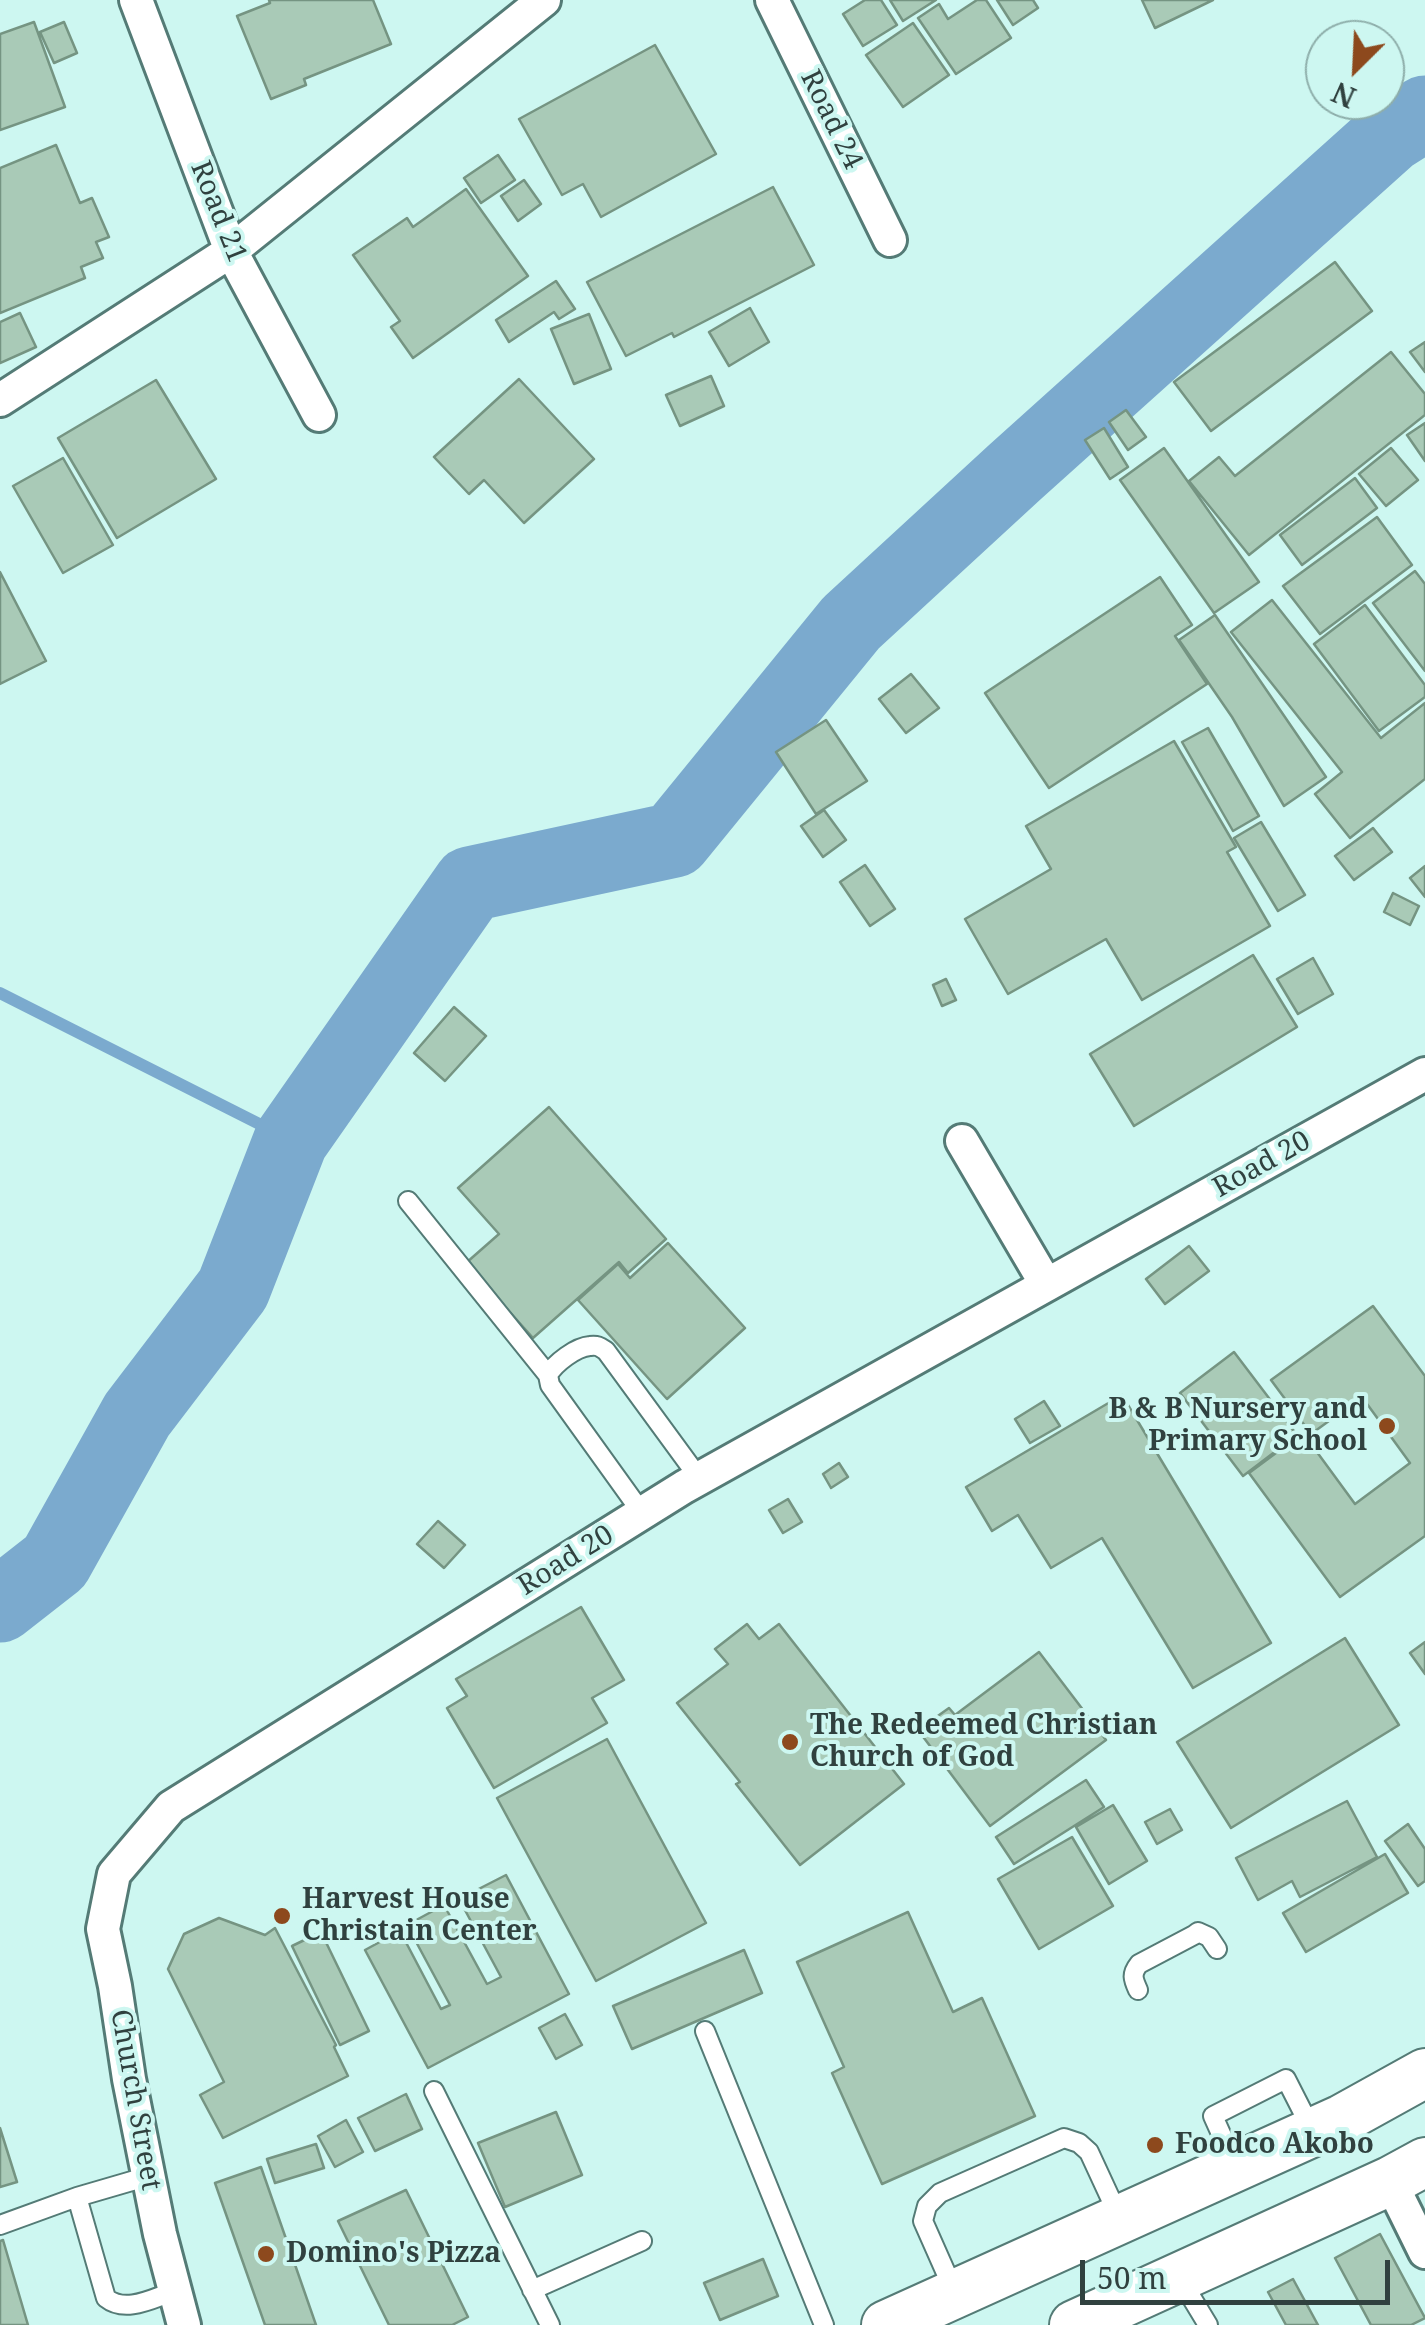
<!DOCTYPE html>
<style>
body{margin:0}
#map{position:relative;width:1425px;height:2325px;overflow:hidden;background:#cdf7f1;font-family:"Noto Serif",serif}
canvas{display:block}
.north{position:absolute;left:1305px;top:20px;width:100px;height:100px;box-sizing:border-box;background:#cdf7f1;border:2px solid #8eaeaa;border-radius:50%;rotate:204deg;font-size:28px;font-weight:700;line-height:40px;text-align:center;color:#30413f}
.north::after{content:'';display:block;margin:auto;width:35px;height:45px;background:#8d491d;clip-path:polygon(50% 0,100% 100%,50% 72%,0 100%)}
.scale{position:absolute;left:1080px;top:2260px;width:310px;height:45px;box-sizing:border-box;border:5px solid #30413f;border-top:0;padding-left:12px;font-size:30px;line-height:35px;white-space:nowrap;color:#30413f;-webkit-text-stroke:8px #cdf7f1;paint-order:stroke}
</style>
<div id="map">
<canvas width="1425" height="2325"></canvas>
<div class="north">N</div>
<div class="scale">50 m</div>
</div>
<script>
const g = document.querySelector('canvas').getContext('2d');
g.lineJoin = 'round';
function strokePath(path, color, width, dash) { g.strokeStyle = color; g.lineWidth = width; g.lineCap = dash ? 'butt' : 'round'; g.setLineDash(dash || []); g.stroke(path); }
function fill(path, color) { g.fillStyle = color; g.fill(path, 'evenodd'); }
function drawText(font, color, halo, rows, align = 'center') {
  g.font = font + ' "Noto Serif",serif'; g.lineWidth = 8; g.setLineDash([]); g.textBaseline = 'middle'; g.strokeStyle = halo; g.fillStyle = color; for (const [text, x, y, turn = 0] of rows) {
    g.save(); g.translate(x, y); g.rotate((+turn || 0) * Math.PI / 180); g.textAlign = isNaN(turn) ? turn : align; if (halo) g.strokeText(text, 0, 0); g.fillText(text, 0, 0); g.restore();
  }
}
const stream = new Path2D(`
 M0,993L291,1140`);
const river = new Path2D(`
 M0,1605L55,1562L137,1415L233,1289L291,1140L470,884L674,840L851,623L1015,472L1389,136L1425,113`);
const building = new Path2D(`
 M269,0H373L391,44L304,79L306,85L271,99L237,16L270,3Z
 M865,0H881L897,25L863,46L843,14Z
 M890,0H936L903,21Z
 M977,0H986L1011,38L956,74L918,18L939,4L948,19Z
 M997,0H1033L1038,8L1013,25Z
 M1142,0H1213L1155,28Z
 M34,22L65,107L0,130V34Z
 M64,22L77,53L54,63L40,32Z
 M913,23L949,75L903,107L866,55Z
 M655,45L716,154L601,217L583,184L562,195L519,119Z
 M56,145L80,203L92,198L109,237L96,242L103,258L81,267L85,278L0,313V168Z
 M498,155L515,180L481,203L464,178Z
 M524,180L541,204L518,221L501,196Z
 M773,187L814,265L674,337L672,333L626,356L587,282Z
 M466,189L528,276L413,358L391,327L400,321L353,255L407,218L413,227Z
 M1335,262L1372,311L1211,431L1174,382Z
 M556,281L575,309L559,319L554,312L509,342L496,320Z
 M750,308L769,342L729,366L709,332Z
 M20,313L36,347L0,363V322Z
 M589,314L611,369L574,384L551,329Z
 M1425,342V372L1410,352Z
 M1391,352L1425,394V415L1249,555L1189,481L1219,457L1235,476Z
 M711,376L724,406L680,426L666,395Z
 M519,379L594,459L524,523L484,480L469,494L434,457Z
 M156,380L216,479L117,538L58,438Z
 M1126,410L1146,437L1128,450L1109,422Z
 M1425,423V461L1407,435Z
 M1104,428L1128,467L1110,479L1085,440Z
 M1164,448L1259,582L1214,613L1120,480Z
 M1391,448L1418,480L1386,506L1359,474Z
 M63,458L113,545L63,573L13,486Z
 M1355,478L1377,508L1302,565L1280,535Z
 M1377,517L1412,565L1320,634L1283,586Z
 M1415,571L1425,584V671L1373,603Z
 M0,572L46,661L0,684Z
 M1160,577L1192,625L1175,636L1207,684L1049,788L985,693Z
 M1272,600L1381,738L1425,703V779L1350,838L1315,794L1342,772L1231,632Z
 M1365,605L1425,685V697L1379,731L1314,644Z
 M1215,615L1326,777L1284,806L1232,717L1179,640Z
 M911,674L939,708L906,733L879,699Z
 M826,720L867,781L816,814L776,752Z
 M1208,728L1259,816L1233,831L1182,742Z
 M1174,741L1236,847L1227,852L1270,926L1142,1000L1106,939L1008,994L965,919L1051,869L1026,826Z
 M824,810L846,840L823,857L801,826Z
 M1261,822L1305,895L1278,911L1234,838Z
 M1373,828L1392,852L1354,880L1335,856Z
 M865,865L895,909L870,926L840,882Z
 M1425,866V897L1410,878Z
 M1393,893L1419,906L1410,925L1384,912Z
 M1253,955L1297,1027L1134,1126L1090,1054Z
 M1313,958L1333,994L1298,1014L1277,979Z
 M946,979L956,1000L942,1006L933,985Z
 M454,1007L486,1036L445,1081L414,1053Z
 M549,1107L666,1239L628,1273L619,1262L533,1338L466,1263L499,1234L458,1188Z
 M668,1243L745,1328L667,1399L578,1300L618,1264L630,1278Z
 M1189,1246L1209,1271L1165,1304L1146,1279Z
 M1373,1306L1425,1376V1536L1340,1597L1249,1473L1303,1433L1355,1504L1410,1463L1362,1397L1311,1434L1271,1380Z
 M1234,1352L1297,1435L1243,1476L1180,1393Z
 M1122,1395L1271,1643L1193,1688L1102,1538L1051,1568L1018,1515L992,1531L966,1487Z
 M1044,1401L1060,1426L1030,1443L1015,1419Z
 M839,1463L848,1477L831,1488L823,1474Z
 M788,1499L802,1522L783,1533L769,1510Z
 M438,1521L465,1545L444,1568L417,1544Z
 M581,1607L624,1680L592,1698L607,1723L494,1788L447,1708L467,1696L456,1679Z
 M747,1624L759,1639L779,1624L904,1784L800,1865L736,1784L740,1782L677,1703L728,1664L715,1649Z
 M1345,1638L1399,1725L1231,1828L1177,1742Z
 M1425,1642V1674L1410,1653Z
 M1039,1652L1106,1740L990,1826L918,1730L949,1708L955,1715Z
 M607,1739L706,1923L596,1981L497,1798Z
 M1086,1780L1104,1807L1014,1864L996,1837Z
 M1347,1801L1377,1857L1300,1897L1292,1881L1258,1900L1236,1858Z
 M1113,1805L1147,1861L1109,1884L1076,1827Z
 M1170,1809L1182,1830L1157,1844L1145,1822Z
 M1408,1824L1425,1849V1881L1418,1886L1385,1841Z
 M1072,1837L1113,1906L1039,1949L998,1879Z
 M1385,1854L1408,1893L1306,1952L1283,1913Z
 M506,1875L569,1994L428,2068L365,1950L400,1931L441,2009L450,2005L407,1925L444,1905L487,1984L501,1977L459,1899Z
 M908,1912L953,2012L982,1998L1035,2116L882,2184L832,2073L844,2067L797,1962Z
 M219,1918L265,1935L275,1928L336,2045L334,2047L348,2076L223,2138L200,2095L224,2082L168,1969L184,1934Z
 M321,1932L369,2031L340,2045L292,1946Z
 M744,1950L762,1993L632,2049L613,2006Z
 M565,2014L582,2045L556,2059L539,2028Z
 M406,2094L422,2129L375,2151L358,2118Z
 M556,2112L582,2175L505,2207L478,2143Z
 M346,2120L363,2152L335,2167L318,2136Z
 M0,2128L17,2182L0,2187Z
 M316,2144L324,2168L275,2183L267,2159Z
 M261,2167L316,2325H265L215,2183Z
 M406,2190L468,2317L452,2325H389L338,2221Z
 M1380,2234L1425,2318L1411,2325H1371L1335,2258Z
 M3,2240L28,2325H0V2241Z
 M763,2259L778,2296L720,2320L704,2283Z
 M1293,2279L1318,2325H1286L1268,2292Z`);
const service = new Path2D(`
 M408,1201L548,1375
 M642,1513L550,1385L548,1375C555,1363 576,1347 590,1346C598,1345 600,1347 606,1351L699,1478
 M1138,1990C1133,1979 1131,1974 1139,1964L1194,1935L1198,1932L1209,1937L1217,1949
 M705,2031L824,2325
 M434,2091L550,2325
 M1235,2165L1213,2116L1286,2079L1313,2132
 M149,2176L77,2197L106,2298C126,2314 153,2298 175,2291
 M0,2225L77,2197
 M1179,2277L1208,2325
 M532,2290L642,2241
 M954,2291L923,2221L927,2206L940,2193L1064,2138L1079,2143L1089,2152L1120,2219`);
const minor = new Path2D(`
 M136,0L231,251L319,415
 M772,0L890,240
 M0,400L231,251L544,0
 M962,1141L1046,1284
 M1390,2181L1425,2252
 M184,2325L160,2234L129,2079L115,1986L103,1929L114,1874L171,1807L684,1487L1425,1074`);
const secondary = new Path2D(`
 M886,2325L1342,2119L1425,2073
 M1074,2325L1390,2181L1425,2162`);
const markers = [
 [1387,1426,10,"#8d491d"],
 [790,1742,10,"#8d491d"],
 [282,1916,10,"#8d491d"],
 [1155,2145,10,"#8d491d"],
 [266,2254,10,"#8d491d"]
];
const streetNames = [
 ["Road 24",831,120,64],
 ["Road 21",218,212,68],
 ["Road 20",1262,1165,-29],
 ["Road 20",566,1561,-32],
 ["Church Street",135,2100,80]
];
const poiNames = [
 ["B & B Nursery and",1367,1410,"right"],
 ["Primary School",1367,1442,"right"],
 ["The Redeemed Christian",810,1726],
 ["Church of God",810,1758],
 ["Harvest House",302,1900],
 ["Christain Center",302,1932],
 ["Foodco Akobo",1175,2145],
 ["Domino's Pizza",286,2254]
];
strokePath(stream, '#7baace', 12);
strokePath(river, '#7baace', 75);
fill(building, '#a9cab7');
strokePath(building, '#759482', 2.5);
strokePath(service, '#547b76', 22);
strokePath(minor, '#547b76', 38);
strokePath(secondary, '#547b76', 52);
strokePath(service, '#fff', 18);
strokePath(minor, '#fff', 32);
strokePath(secondary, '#fff', 48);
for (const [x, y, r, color] of markers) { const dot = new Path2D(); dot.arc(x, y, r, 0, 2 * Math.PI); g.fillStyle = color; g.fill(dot); strokePath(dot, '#cdf7f1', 4); }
drawText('28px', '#30413f', '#cdf7f1', streetNames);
drawText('bold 28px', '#30413f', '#cdf7f1', poiNames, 'left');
</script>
